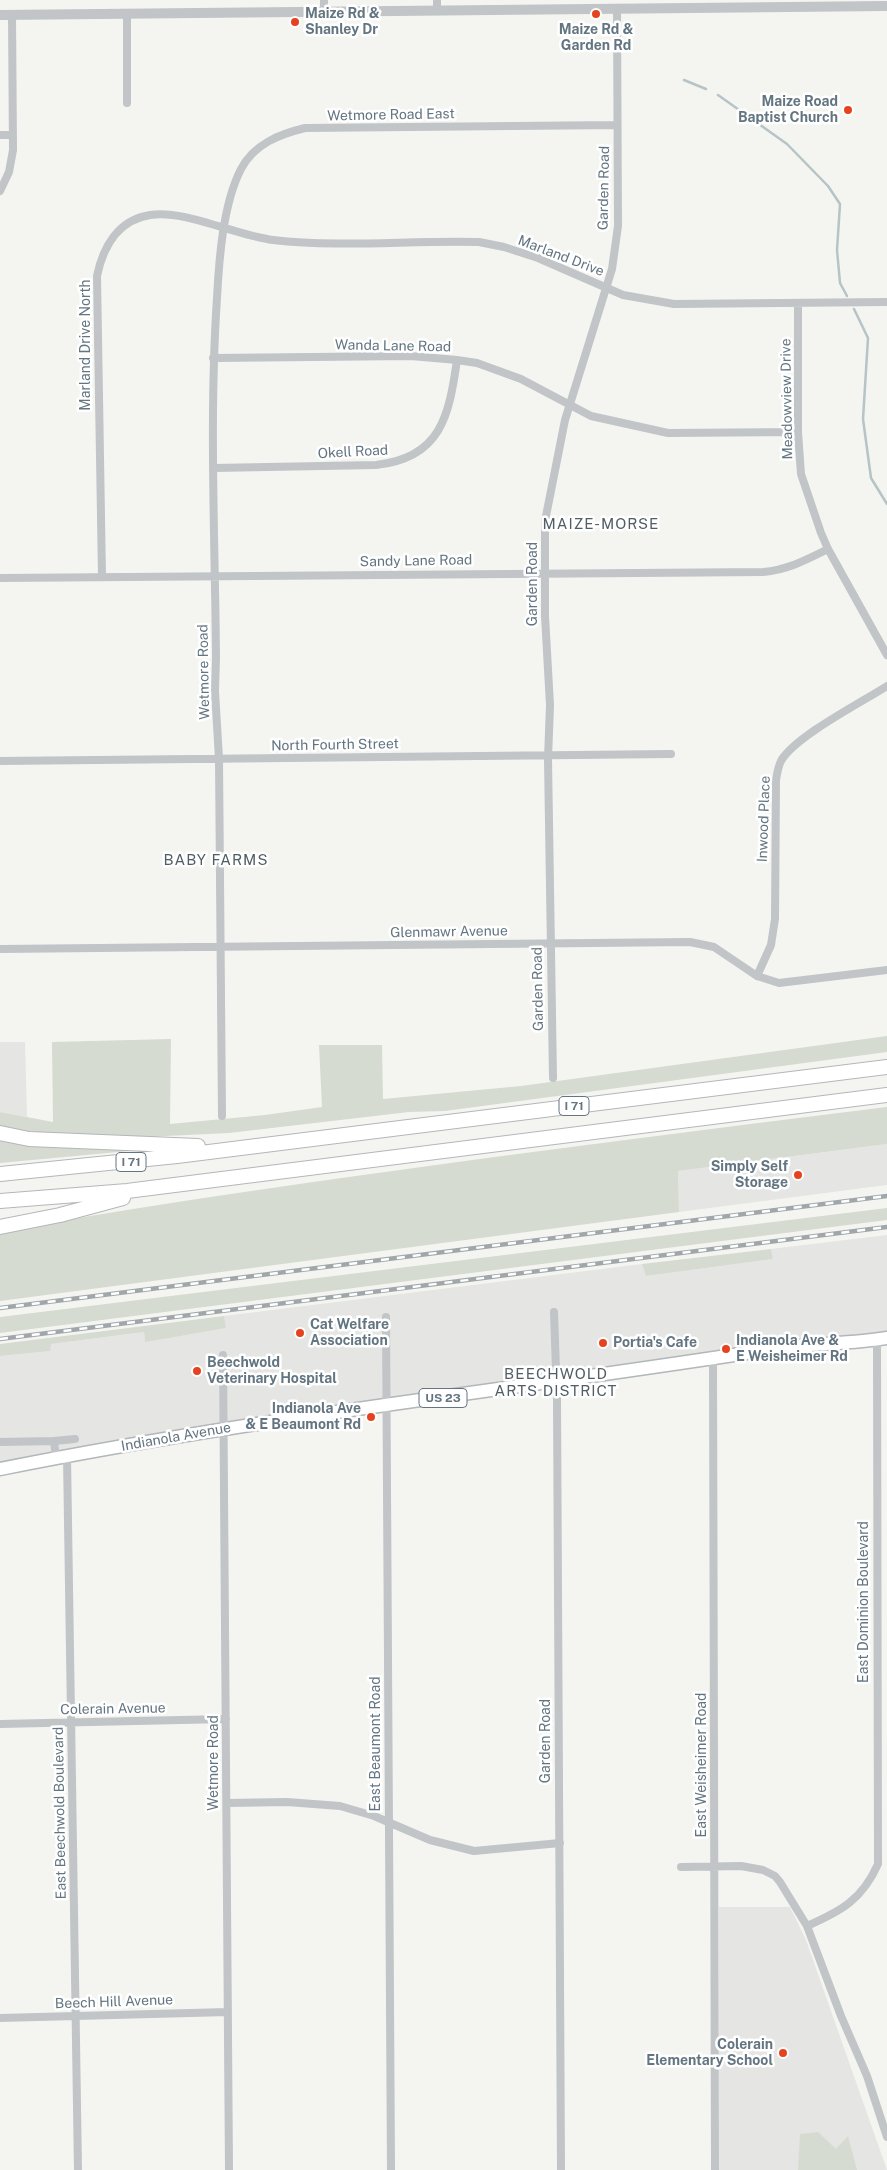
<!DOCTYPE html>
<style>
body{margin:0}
canvas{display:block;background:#f4f4f0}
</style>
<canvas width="887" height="2170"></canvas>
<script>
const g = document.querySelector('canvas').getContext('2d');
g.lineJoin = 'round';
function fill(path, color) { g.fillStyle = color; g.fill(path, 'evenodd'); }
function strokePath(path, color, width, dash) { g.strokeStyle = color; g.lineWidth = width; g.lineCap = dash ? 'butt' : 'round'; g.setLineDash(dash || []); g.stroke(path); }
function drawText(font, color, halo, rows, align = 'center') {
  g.font = font + ' "Public Sans",sans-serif'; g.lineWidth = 5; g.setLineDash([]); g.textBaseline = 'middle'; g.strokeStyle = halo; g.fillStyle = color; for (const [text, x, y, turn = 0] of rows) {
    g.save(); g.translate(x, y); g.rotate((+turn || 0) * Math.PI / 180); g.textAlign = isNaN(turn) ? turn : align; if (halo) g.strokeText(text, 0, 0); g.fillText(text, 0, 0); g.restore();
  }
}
const built = new Path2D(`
 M0,1042H25L27,1117L0,1112Z
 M887,1144V1185L679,1212L678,1171Z
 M887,1235V1335L225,1429L0,1471V1356L50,1351V1344L144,1332L145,1341L226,1328L224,1316L642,1264L646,1276L773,1259L771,1249Z
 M719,1907H790L806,1940L887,2170H719Z`);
const green = new Path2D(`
 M887,1036V1052L445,1111L409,1112L229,1133L145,1137H90L0,1129V1112L53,1122L52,1042L171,1039L170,1124L265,1115L322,1107L319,1045H382L383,1099L521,1086Z
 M887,1107V1144L678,1171L679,1212L0,1301V1233C118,1209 237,1193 356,1176C533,1151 710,1129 887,1107Z
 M0,1141L50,1146L128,1149L129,1151L0,1163Z
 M887,1208V1220L0,1333V1317Z
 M771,1249L773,1259L646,1276L642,1264Z
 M224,1316L226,1328L145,1342L144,1332L51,1344L50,1351L0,1356V1344Z
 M818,2132L836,2149L848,2136L857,2170H798L800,2134Z`);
const stream = new Path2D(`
 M684,80L706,89
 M718,95L787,144L828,186L840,204L837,250L840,283L847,296
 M854,309L868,338L863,419L871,478L887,504`);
const minor = new Path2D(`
 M324,0V11
 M437,0V10
 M127,13V103
 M0,135H13
 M0,191L9,172L13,150L12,15
 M798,303V432L801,474L821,533L828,549L887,655
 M213,358L411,356L457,360L477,363L521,379L591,416L668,433L798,432
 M214,468L376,465C441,458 449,416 457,360
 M102,577L97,276C103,247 118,220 150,215C184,209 237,236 273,240C341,248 410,240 479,242L504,247L538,258L623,295L674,304L887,302
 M0,578L763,572C787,570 806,560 828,549
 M0,761L671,754
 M0,949L690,942L714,947L757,976L779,983L887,970
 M757,976L771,945L775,919L776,780C777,774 778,767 781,761C794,737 862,702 887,686
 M553,1078L548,759L550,705L545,616V521L565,420L612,269L618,226L617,9
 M222,1116L219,759L215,691L216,657C215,537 209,417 217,298C219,259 223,204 241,169C254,144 280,134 305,128L617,125
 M554,1312L557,1399L561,2170
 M386,1317L391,2170
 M223,1355L229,2170
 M713,1360L715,2170
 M54,1441L75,1439
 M0,1442L54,1441L56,1458
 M67,1456L78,2170
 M0,1724L226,1719
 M227,1803L287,1802L340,1806L374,1816L430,1840L474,1851L560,1843
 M681,1867L741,1866L763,1870L775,1876L780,1882L807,1926L841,2016L867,2076L887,2137
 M807,1926C841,1911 862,1900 878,1864L877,1339
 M0,2018L228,2012`);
const tertiary = new Path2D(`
 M0,15L887,6`);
const primary = new Path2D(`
 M0,1469C258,1417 520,1389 779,1348C815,1343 852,1344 887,1338`);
const motorway = new Path2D(`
 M0,1133L29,1139L198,1146
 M0,1174L177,1156L887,1067
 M0,1201L127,1191L887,1095
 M0,1227L60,1215L123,1198`);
const rail = new Path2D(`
 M0,1308L887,1196
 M0,1339L887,1227`);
const markers = [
 [596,14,5,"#e5421f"],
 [295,22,5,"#e5421f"],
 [848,110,5,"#e5421f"],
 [798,1175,5,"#e5421f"],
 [300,1333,5,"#e5421f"],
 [603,1343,5,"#e5421f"],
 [726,1349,5,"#e5421f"],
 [197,1371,5,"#e5421f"],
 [371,1417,5,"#e5421f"],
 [783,2053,5,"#e5421f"]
];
const shields = [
 [574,1106,30],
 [131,1162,30],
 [443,1398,48]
];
const shieldNames = [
 ["I 71",574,1106],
 ["I 71",131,1162],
 ["US 23",443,1398]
];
const poiNames = [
 ["Maize Rd &",305,14],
 ["Shanley Dr",305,30],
 ["Maize Rd &",596,30,"center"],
 ["Garden Rd",596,46,"center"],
 ["Maize Road",838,102,"right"],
 ["Baptist Church",838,118,"right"],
 ["Simply Self",788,1167,"right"],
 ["Storage",788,1183,"right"],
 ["Cat Welfare",310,1325],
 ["Association",310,1341],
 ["Indianola Ave &",736,1341],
 ["E Weisheimer Rd",736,1357],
 ["Portia's Cafe",613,1343],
 ["Beechwold",207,1363],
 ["Veterinary Hospital",207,1379],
 ["Indianola Ave",361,1409,"right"],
 ["& E Beaumont Rd",361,1425,"right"],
 ["Colerain",773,2045,"right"],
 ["Elementary School",773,2061,"right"]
];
const streetNames = [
 ["Wetmore Road East",391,115,-1],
 ["Garden Road",604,188,-89],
 ["Marland Drive",561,256,21],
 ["Marland Drive North",86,345,-90],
 ["Wanda Lane Road",393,346,1],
 ["Meadowview Drive",787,399,-91],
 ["Okell Road",353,452,-3],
 ["Sandy Lane Road",416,561,-1],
 ["Garden Road",533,584,-90],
 ["Wetmore Road",204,672,-91],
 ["North Fourth Street",335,745,-1],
 ["Inwood Place",764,819,-88],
 ["Glenmawr Avenue",449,932,-1],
 ["Garden Road",538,989,-91],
 ["Indianola Avenue",176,1437,-10],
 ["East Dominion Boulevard",864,1602,-90],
 ["Colerain Avenue",113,1709,-1],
 ["Garden Road",546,1741,-90],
 ["East Beaumont Road",376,1744,-90],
 ["Wetmore Road",214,1763,-90],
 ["East Weisheimer Road",702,1765,-90],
 ["East Beechwold Boulevard",60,1813,-91],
 ["Beech Hill Avenue",114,2002,-2]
];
const neighbourhoodNames = [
 ["MAIZE-MORSE",601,524],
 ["BABY FARMS",216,860],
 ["BEECHWOLD",556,1374],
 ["ARTS DISTRICT",556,1391]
];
fill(built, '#e5e5e3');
fill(green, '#d5dbd1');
strokePath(stream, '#b6c4c7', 2.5);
strokePath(primary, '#b2b7ba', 15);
strokePath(motorway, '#b4b7ba', 16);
strokePath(minor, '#c1c5c8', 8);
strokePath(tertiary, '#c1c5c8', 10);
strokePath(primary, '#fff', 12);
strokePath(motorway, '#fff', 14);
strokePath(rail, '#a0a7ab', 4.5);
strokePath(rail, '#fff', 2.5, [8]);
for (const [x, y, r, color] of markers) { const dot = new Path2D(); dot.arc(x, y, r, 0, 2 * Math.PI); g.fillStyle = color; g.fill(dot); strokePath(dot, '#fff', 2); }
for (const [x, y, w] of shields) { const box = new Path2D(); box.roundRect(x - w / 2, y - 9.5, w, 19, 4); g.fillStyle = '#fff'; g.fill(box); strokePath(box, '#637581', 1); }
drawText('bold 12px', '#637581', null, shieldNames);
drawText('bold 14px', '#637581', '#fff', poiNames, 'left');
drawText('14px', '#637581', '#fff', streetNames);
g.letterSpacing = '1px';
drawText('15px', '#515e66', '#fff', neighbourhoodNames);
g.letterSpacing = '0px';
</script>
